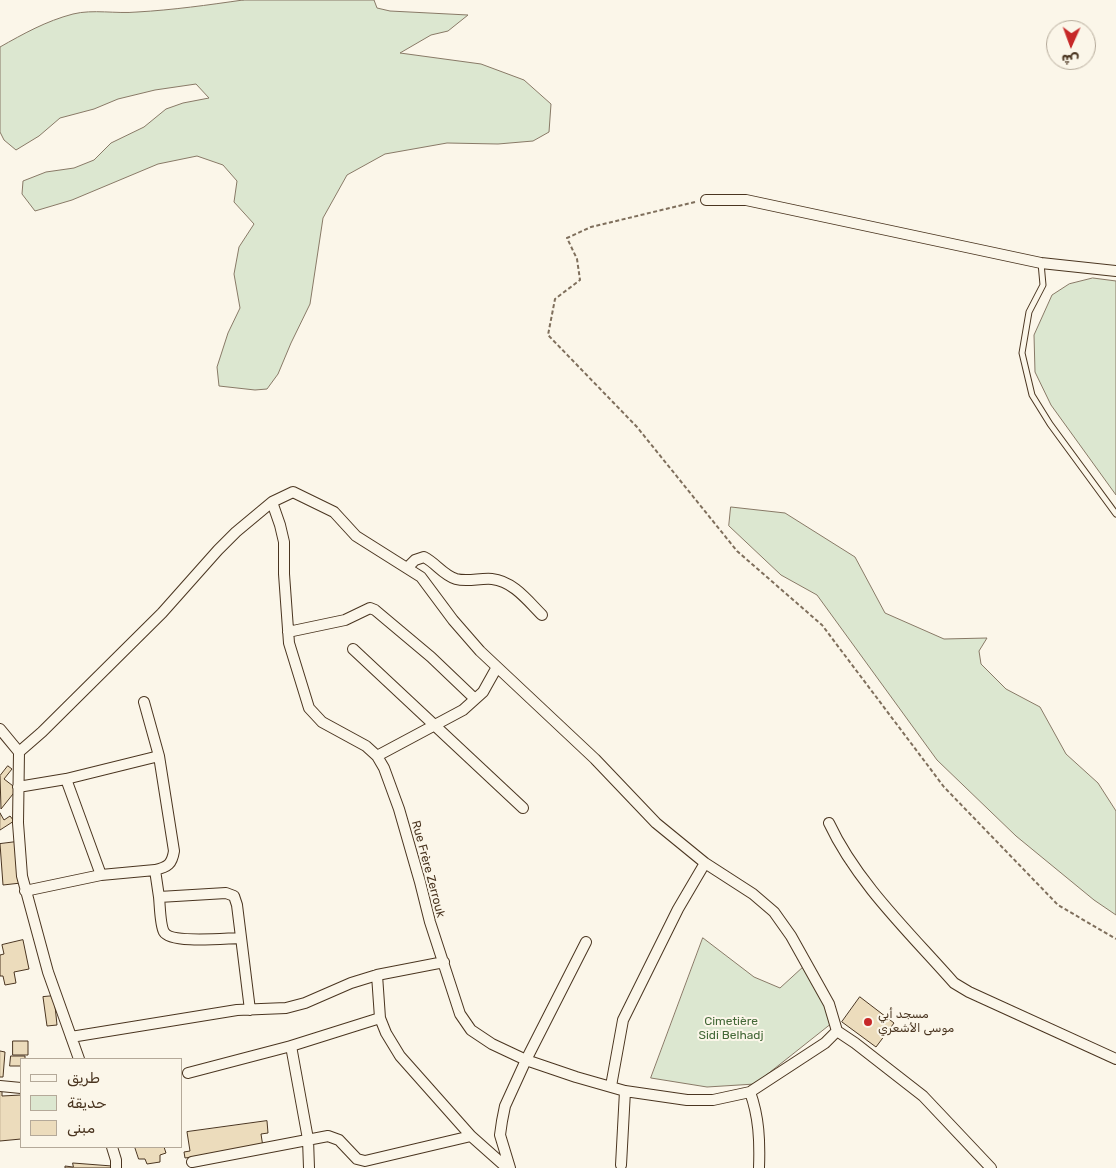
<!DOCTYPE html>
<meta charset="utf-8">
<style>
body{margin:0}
#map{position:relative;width:1116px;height:1168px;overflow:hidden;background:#fbf6e9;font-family:Rubik,"Noto Naskh Arabic",sans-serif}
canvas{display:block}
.legend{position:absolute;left:20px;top:1058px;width:162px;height:90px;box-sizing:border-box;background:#fbf6e9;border:1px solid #b4a999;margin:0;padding:6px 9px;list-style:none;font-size:15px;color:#4a3520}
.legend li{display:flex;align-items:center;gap:10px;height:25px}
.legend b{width:25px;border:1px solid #b4a999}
.north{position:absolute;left:1046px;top:20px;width:50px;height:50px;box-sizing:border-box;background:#fbf6e9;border:1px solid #b4a999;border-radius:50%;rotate:182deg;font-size:14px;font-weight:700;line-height:20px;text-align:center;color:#4a3520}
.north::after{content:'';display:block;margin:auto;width:18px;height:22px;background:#c62828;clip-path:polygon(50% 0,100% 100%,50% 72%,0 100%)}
</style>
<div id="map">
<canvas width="1116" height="1168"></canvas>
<ul class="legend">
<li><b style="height:6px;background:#fbf6e9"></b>طريق</li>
<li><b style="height:14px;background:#dce7d0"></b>حديقة</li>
<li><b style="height:14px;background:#ecdcbc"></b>مبنى</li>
</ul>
<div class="north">ش</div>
</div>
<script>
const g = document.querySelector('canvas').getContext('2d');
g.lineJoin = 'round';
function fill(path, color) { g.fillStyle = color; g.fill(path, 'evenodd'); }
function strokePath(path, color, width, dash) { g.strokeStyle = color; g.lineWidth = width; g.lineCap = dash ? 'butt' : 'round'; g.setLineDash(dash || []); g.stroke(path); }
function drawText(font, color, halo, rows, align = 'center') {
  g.font = font + ' Rubik,"Noto Naskh Arabic",sans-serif'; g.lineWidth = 4; g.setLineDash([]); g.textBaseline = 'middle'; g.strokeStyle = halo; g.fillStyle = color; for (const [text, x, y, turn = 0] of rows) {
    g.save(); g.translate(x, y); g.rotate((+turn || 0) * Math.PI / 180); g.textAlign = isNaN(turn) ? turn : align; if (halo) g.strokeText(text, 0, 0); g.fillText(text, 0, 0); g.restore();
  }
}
const green = new Path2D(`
 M243,0H374L377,8L390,11L468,15L448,31L431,35L400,53L481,64L524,80L551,104L549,132L533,141L498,144L447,143L385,154L347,175L323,218L310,304L291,343L278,374L267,389L255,390L219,386L217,367L228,333L240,308L234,274L239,247L254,224L234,202L237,181L223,165L197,156L158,164L72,200L35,211L22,194L23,181L46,172L74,168L94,160L111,143L144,127L166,109L183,103L209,98L196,84L155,90L118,99L94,109L60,118L39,136L16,150L4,140L0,132V47C23,34 46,21 73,14C93,9 116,14 137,12C173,10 208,5 243,0Z
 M1093,278L1116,281V495L1051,405L1035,372L1034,335L1052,295L1069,284Z
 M731,507L785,513L855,557L885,613L944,639L987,638L979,651L981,664L1006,689L1040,707L1066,754L1098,783L1116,811V915L1094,900L1016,836L937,760L817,595L781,575L729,526Z
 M703,938L754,977L780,988L804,966L837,1019L755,1084L707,1087L651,1078Z`);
const building = new Path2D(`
 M8,766L12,769L4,779L17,789L1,809L0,776Z
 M0,813L4,820L10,816L14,821L0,830Z
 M16,842L21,883L3,885L0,844Z
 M23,940L29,969L14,972L16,983L5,985L3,976H0V955L4,954L2,945Z
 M54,996L57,1025L47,1026L43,997Z
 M860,997L894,1023L876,1047L842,1022Z
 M13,1041H28V1055H13Z
 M0,1051L5,1052L3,1077H0Z
 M11,1056H25V1059H21V1066H10Z
 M0,1089H2V1096L21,1095V1139L0,1141Z
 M267,1121L268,1133L261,1134L263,1147L185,1158L184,1152L190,1151L187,1132Z
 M135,1147H164L166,1153L160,1155V1162L147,1164L145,1159H139Z
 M73,1163L112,1166V1168H65V1166L73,1167Z`);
const path = new Path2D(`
 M695,202L591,227L567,238L577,259L580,280L555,299L548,335L637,427L737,551L822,625L944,787L1058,905L1116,939`);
const service = new Path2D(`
 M1041,263L1043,285L1029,312L1022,353L1032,395L1050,424L1116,514`);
const minor = new Path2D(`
 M706,200H746L1041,263L1116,271
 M272,502L293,492L334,512L356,536L421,577L453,620L480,651L595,759L656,823L705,863L753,894L774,912L791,936L829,1004L837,1031
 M407,568L415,560L424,557C436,563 443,575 456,579C467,582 480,578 492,579C513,581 528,601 542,615
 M288,632L345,620L370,608L375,610L431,657L475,699
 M353,649L523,808
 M0,729L19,752L18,823L22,876L48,972L79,1059
 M19,752L42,732L162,613L218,550L236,532L272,502L280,525L284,542V574L289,643L309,708L322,722L366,746L377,756L384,768L399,809L420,882L430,922L460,1014L471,1030L492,1044L526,1060L576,1077L625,1091L687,1100H713L750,1092L825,1043L837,1031L855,1043L923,1096L991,1168
 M377,756L463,710L483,692L497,667
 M66,779L159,756L144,702
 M18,787L66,779L101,875
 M829,823C857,883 910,933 954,983L969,992L1116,1059
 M155,870C168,867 172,864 174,851L159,756
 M25,891L101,875L155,870L159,897L226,893L234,896L237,905L250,1010
 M159,897C160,906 160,925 164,932C171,944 227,938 241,938
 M377,975L380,1018L386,1033L400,1056L471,1136L507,1168
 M71,1037L237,1010L286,1008L305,1003L351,983L377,975L444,962
 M291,1046L308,1139L309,1168
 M188,1073L291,1046L380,1018
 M0,1086L21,1088
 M611,1086L623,1020L678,909L705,863
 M750,1092C759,1117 760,1141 759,1168
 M112,1147L116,1160V1168
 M192,1162L328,1136L339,1140L357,1159L365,1161L471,1136
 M621,1165L625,1091
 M510,1168L500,1135L502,1121L505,1106L526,1060L586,942`);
const markers = [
 [868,1022,5,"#c62828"]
];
const streetNames = [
 ["Rue Frère Zerrouk",428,869,75]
];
const poiNames = [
 ["مسجد أبي",878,1015],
 ["موسى الأشعري",878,1029]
];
const parkNames = [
 ["Cimetière",731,1022],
 ["Sidi Belhadj",731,1036]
];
fill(green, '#dce7d0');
strokePath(green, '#887966', 1);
fill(building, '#ecdcbc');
strokePath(building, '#4a3520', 1);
strokePath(service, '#4a3520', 7);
strokePath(minor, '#4a3520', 12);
strokePath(path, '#7f6f5c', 2, [4, 2.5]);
strokePath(service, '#fbf6e9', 5);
strokePath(minor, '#fbf6e9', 10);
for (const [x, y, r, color] of markers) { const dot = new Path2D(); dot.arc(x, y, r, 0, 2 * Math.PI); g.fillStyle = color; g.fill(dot); strokePath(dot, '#fbf6e9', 2); }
drawText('12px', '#4a3520', '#fbf6e9', streetNames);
drawText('12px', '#4a3520', '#fbf6e9', poiNames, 'left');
drawText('12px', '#436837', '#fbf6e9', parkNames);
</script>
